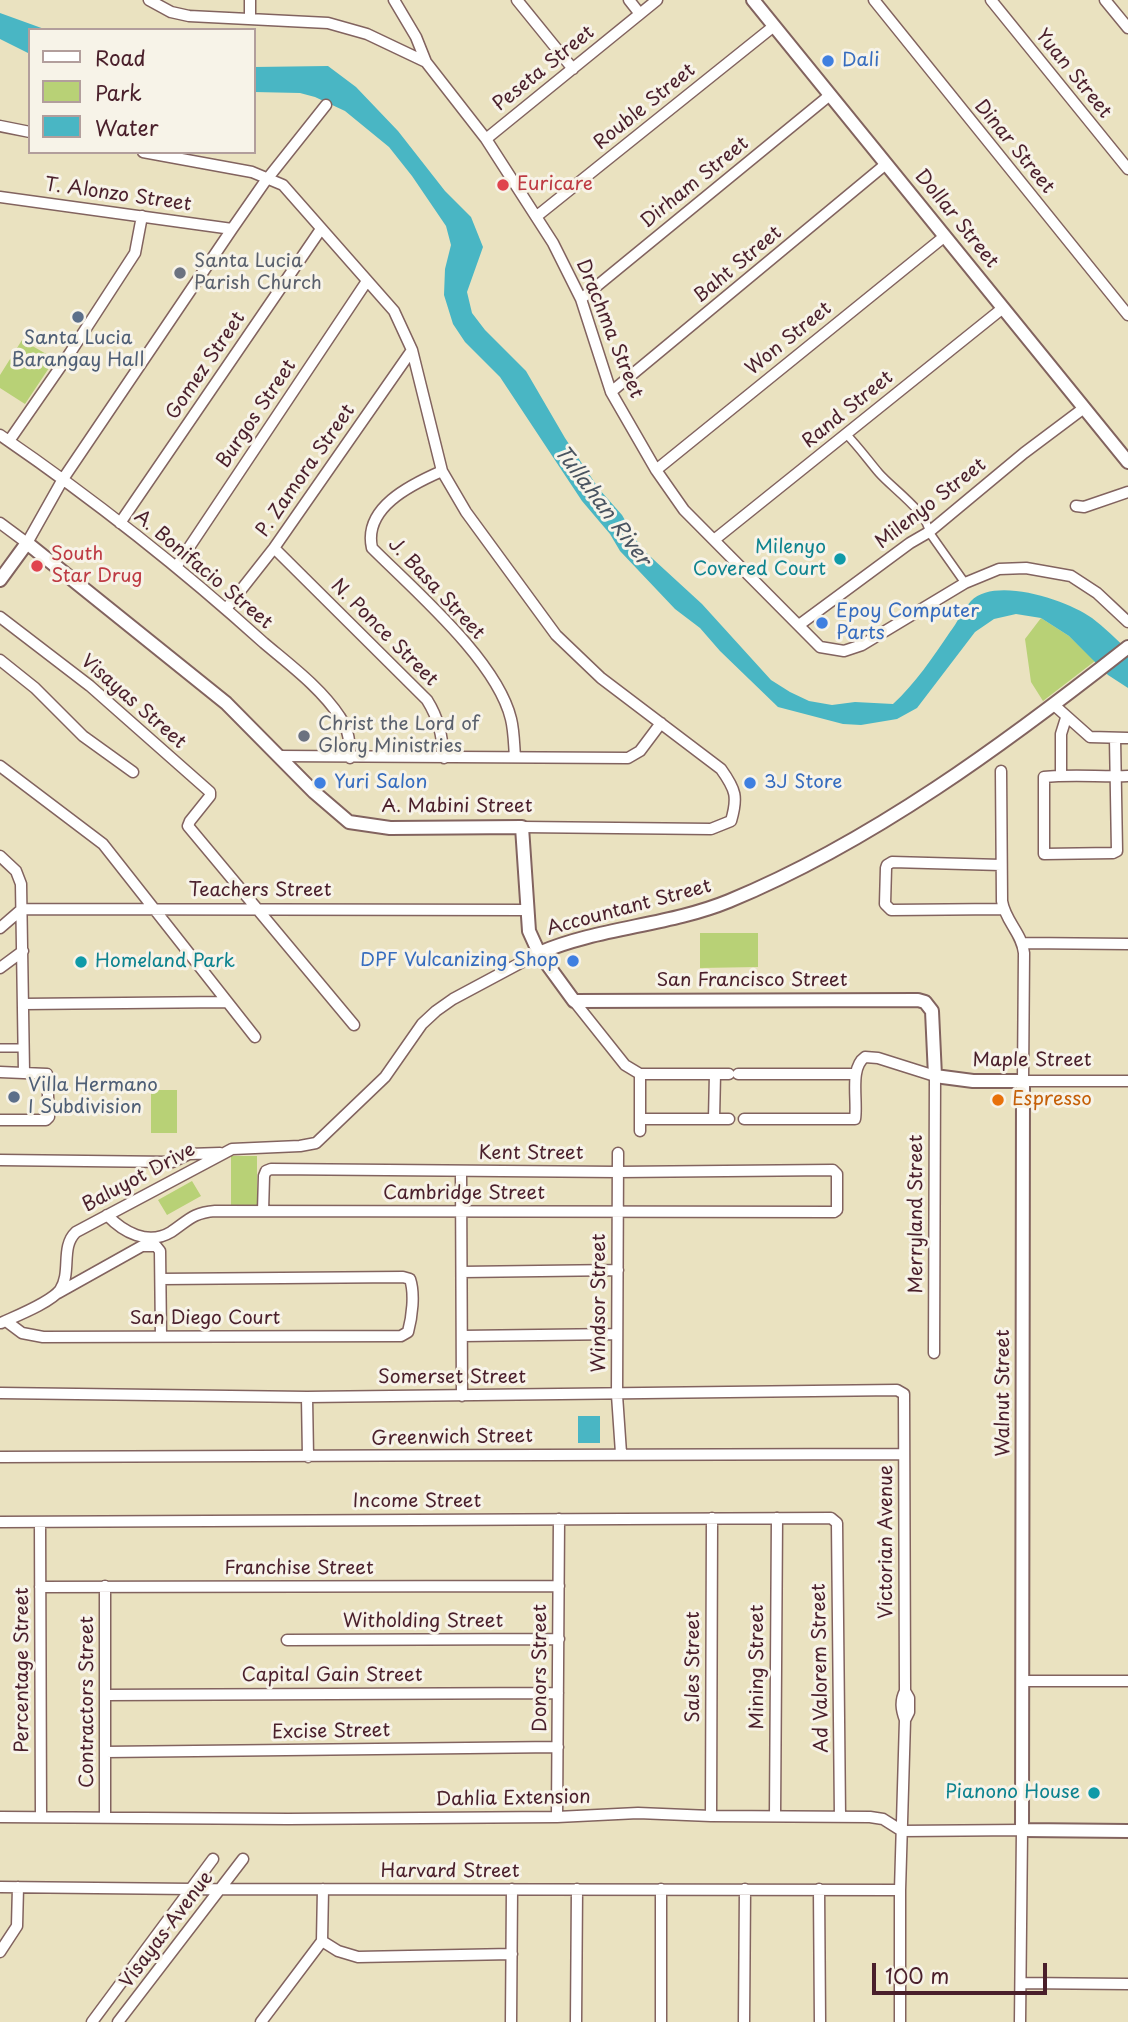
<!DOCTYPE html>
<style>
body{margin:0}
#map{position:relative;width:1128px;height:2022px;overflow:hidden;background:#eae2c0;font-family:"Playpen Sans",sans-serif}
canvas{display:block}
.legend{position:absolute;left:28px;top:28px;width:228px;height:126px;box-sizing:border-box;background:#f7f3e8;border:2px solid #b29e9c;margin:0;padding:9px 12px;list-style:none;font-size:21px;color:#4a1f2b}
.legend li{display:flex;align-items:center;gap:14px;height:35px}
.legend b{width:35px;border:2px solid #b29e9c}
.scale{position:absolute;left:872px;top:1963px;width:175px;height:32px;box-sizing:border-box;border:4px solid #4a1f2b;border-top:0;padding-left:9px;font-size:21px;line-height:24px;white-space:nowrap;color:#4a1f2b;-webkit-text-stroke:5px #f7f3e8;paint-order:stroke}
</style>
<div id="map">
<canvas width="1128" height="2022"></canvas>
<ul class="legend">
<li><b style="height:9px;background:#fff"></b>Road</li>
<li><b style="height:19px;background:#b8d176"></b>Park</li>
<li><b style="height:19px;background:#49b6c4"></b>Water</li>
</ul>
<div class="scale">100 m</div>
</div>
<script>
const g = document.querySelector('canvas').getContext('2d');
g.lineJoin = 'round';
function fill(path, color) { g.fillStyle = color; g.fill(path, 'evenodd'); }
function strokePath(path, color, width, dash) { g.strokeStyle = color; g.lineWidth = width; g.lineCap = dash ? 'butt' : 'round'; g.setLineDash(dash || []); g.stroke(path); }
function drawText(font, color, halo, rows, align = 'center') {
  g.font = font + ' "Playpen Sans",sans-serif'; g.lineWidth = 6; g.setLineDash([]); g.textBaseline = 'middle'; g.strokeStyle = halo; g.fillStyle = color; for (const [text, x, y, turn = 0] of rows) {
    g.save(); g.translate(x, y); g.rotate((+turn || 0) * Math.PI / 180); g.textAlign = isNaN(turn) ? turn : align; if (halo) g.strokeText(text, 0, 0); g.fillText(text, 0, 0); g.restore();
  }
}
const green = new Path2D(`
 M22,340L55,359L25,404L0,388V375Z
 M1041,618L1069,636L1095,661L1043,701L1031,682L1025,639Z
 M700,933H758V967L700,968Z
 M151,1090H177V1133H151Z
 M231,1156H257V1206H231Z
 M192,1181L201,1196L167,1215L158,1200Z`);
const water = new Path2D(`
 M0,13L47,30H30V54L0,39Z
 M328,66L356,87L398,131L445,191L471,217L483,247L467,292L472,313L485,330L526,371L565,438L599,489L622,515L641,548L702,604L771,680L790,692L809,701L832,705L855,702L893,704C915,684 933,657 950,632C957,623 963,610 971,601C995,576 1067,600 1092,618C1104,627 1116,639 1128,650V688L1108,675L1069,636L1041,618L1016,614L994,619L975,632L917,708L897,719L861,725L843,724L778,707L720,651L700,628L675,609L620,551L610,534L582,501L500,377L465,342L453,324L444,295L445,269L451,245L446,226L412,176L389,147L345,111L315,97L300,93L254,92V67Z
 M578,1416H600V1443H578Z`);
const pedestrian = new Path2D(`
 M846,434C858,446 868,460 879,473C892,488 928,513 929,532L965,583
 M0,1048H24`);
const minor = new Path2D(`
 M149,0L171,12L189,16L328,23L367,34L426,62L486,139L553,243L581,299L611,392L656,470L684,510L820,647L844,651L862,645L965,583L999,569L1026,568L1071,576L1097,593L1128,622
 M394,0L416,37L426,62
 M517,0L573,69
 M629,0L640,14
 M874,0L1128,315
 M991,0L1128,169
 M1105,0L1128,28
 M250,18V0
 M0,126L30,132
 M486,139L657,0
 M143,152L252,172L283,185L394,311L412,350L442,471L466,512L556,635L601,678L721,769C736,790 738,797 731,821L711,829L522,827
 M0,197L232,229
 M537,216L774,26
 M581,299L830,95
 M611,392L886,164
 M0,435C92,498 181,568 264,643C290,665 321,688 340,717C349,730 350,743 350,758
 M9,441L70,353L135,253L142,216
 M656,470L945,236
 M442,471C410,485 363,508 372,548C415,591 497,661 511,719C514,731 514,745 515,757
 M1076,506L1084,507L1128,492
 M0,523L27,543L63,479L232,229L264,183L326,105
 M120,523L321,229
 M714,540L1003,308
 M274,548L427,700C439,719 442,736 444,758
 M176,567L367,281
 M226,609L274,548L412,350
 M0,617L90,686L210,792V796L190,821L188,826L354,1025
 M799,625L910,543L929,532L1024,453L1084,408
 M0,660L35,688L83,736L133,772
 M1054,705L1090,737L1128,738
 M1115,738L1117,851L1113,853L1044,854V777C1072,774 1100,777 1128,776
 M278,756L628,758L640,751L661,723
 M0,766L103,844L255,1037
 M1001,771L1002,901C1005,921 1022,933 1024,953L1023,1081H1128
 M1061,776V734L1066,718
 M0,856L16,871L21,884L24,1072
 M1001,865L892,862L887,865L886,868L885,904L891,910L1003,909
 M0,928L22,909L527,910
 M1023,943L1128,944
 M0,968L23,951
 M574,1001L625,1065L640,1074H729
 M23,1004L226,1002
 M0,1072L47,1074L49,1117L46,1120H0
 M738,1074H856
 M640,1119H729
 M714,1119L715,1074
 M744,1119H855C858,1101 849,1068 865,1057L878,1058L935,1076L934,1353
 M640,1131V1074
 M618,1153L617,1395L621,1453
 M0,1160L172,1162L189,1154L220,1153
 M461,1171L462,1396
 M107,1215C123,1232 148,1246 171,1232C189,1220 192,1213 215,1211L834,1212L837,1210V1174L833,1170L618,1172L271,1169L266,1171L264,1176L263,1211
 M462,1272L618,1270
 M58,1293L142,1246H156L160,1251L161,1336
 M6,1321L22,1333L43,1337L401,1336L408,1332C412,1317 415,1294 410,1279L403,1277L161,1279
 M1,1323C16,1316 50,1303 60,1290C72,1272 60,1247 76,1232L232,1149L300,1146L316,1143L385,1077L422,1024L436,1011L453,999L539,953
 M462,1336L617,1334
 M0,1393L307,1397L897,1390L904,1394L905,1691L909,1698V1712L905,1720L900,1890V2022
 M307,1397L308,1457
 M0,1457C301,1457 603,1453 904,1454
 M0,1522L831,1518L837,1523L840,1817
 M40,1522L41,1817
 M105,1586V1817
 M40,1587L559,1586
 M287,1640L559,1639
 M1023,1681H1128
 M905,1691C900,1701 901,1709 905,1720
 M105,1695L558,1693
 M105,1752L558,1747
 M711,1816L712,1518
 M775,1816L777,1518
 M0,1817L288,1819L557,1817L638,1813L711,1816L870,1817L883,1819L902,1831L1022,1830L1020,2022
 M557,1817L559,1519
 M0,1887L192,1889L900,1890
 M819,1889L820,2022
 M322,1941L338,1951L358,1957L512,1954
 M0,1952L17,1926L18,1887
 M1021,1983L1128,1984
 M92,2022L213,1859
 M118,2022L243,1859
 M261,2022L322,1941L323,1889
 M511,2022L512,1889
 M576,2022L577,1889
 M661,2022V1889
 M744,2022L745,1889`);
const tertiary = new Path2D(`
 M753,0L1128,462
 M0,580L27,543L226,703L314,792L349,822L390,828L522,827L529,931L539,953L574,1001L918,1000L925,1002L932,1011L935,1076L973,1081H1023L1022,1830L1128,1831
 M539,953C600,927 668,926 729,901C872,842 1006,743 1128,647`);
const markers = [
 [828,61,7,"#3f7fe0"],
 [503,185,7,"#e0444e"],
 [180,273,7,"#6b7280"],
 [78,317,7,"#5c6f8a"],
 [840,559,7,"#0f9aa8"],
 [37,566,7,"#e0444e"],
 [822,623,7,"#3f7fe0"],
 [304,736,7,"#6b7280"],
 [320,783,7,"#3f7fe0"],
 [750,783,7,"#3f7fe0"],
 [573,961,7,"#3f7fe0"],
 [81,962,7,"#0f9aa8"],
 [14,1097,7,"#5c6f8a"],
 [998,1100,7,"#e8710a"],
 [1094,1793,7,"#0f9aa8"]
];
const shopNames = [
 ["Dali",842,61],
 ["Epoy Computer",836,612],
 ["Parts",836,634],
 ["Yuri Salon",334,783],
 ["3J Store",764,783],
 ["DPF Vulcanizing Shop",559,961,"right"]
];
const streetNames = [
 ["Peseta Street",544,69,-39],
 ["Yuan Street",1073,74,51],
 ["Rouble Street",645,107,-39],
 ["Dinar Street",1014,147,51],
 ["Dirham Street",695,183,-39],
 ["T. Alonzo Street",118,195,8],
 ["Dollar Street",956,219,51],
 ["Baht Street",738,265,-40],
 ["Drachma Street",609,329,68],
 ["Won Street",789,339,-39],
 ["Gomez Street",206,366,-56],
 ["Rand Street",848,410,-39],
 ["Burgos Street",257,414,-56],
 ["P. Zamora Street",306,471,-55],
 ["Milenyo Street",931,504,-38],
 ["A. Bonifacio Street",203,570,40],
 ["J. Basa Street",436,589,47],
 ["N. Ponce Street",384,633,45],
 ["Visayas Street",133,702,41],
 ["A. Mabini Street",457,807],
 ["Teachers Street",260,891],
 ["Accountant Street",629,908,-15],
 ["San Francisco Street",752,981],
 ["Maple Street",1032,1061],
 ["Kent Street",531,1154],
 ["Baluyot Drive",139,1178,-28],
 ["Cambridge Street",464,1194],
 ["Merryland Street",917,1214,-90],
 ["Windsor Street",600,1303,-90],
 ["San Diego Court",205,1319],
 ["Somerset Street",452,1378],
 ["Walnut Street",1004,1393,-90],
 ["Greenwich Street",452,1438,-1],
 ["Income Street",417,1502],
 ["Victorian Avenue",887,1542,-90],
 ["Franchise Street",299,1569],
 ["Witholding Street",423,1622],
 ["Sales Street",694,1667,-90],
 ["Mining Street",758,1667,-90],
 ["Donors Street",541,1668,-90],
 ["Ad Valorem Street",821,1668,-91],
 ["Percentage Street",23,1670,-90],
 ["Capital Gain Street",332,1676],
 ["Contractors Street",88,1702,-90],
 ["Excise Street",331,1732,-1],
 ["Dahlia Extension",513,1799,-1],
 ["Harvard Street",450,1872],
 ["Visayas Avenue",167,1930,-53]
];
const healthNames = [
 ["Euricare",517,185],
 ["South",51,555],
 ["Star Drug",51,577]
];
const worshipNames = [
 ["Santa Lucia",194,262],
 ["Parish Church",194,284],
 ["Christ the Lord of",318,725],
 ["Glory Ministries",318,747]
];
const serviceNames = [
 ["Santa Lucia",78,339],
 ["Barangay Hall",78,361],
 ["Villa Hermano",28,1086,"left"],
 ["I Subdivision",28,1108,"left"]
];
const cultureNames = [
 ["Milenyo",826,548],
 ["Covered Court",826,570],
 ["Homeland Park",95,962,"left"],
 ["Pianono House",1080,1793]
];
const foodNames = [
 ["Espresso",1012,1100]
];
const waterNames = [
 ["Tullahan River",602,506,53]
];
fill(green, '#b8d176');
fill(water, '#49b6c4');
strokePath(pedestrian, '#82635f', 10);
strokePath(minor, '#82635f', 13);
strokePath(tertiary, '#82635f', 16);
strokePath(pedestrian, '#fff', 7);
strokePath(minor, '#fff', 10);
strokePath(tertiary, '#fff', 12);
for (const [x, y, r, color] of markers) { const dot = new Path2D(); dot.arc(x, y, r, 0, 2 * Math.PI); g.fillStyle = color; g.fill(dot); strokePath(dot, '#f7f3e8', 2.5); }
drawText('19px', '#366cbe', '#f7f3e8', shopNames, 'left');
drawText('19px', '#4a1f2b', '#f7f3e8', streetNames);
drawText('19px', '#be3a42', '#f7f3e8', healthNames, 'left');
drawText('19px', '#5b616d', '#f7f3e8', worshipNames, 'left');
drawText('19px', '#4e5e75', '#f7f3e8', serviceNames);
drawText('19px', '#0d838f', '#f7f3e8', cultureNames, 'right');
drawText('19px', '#c56008', '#f7f3e8', foodNames, 'left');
drawText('italic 21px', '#4a5461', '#f7f3e8', waterNames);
</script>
